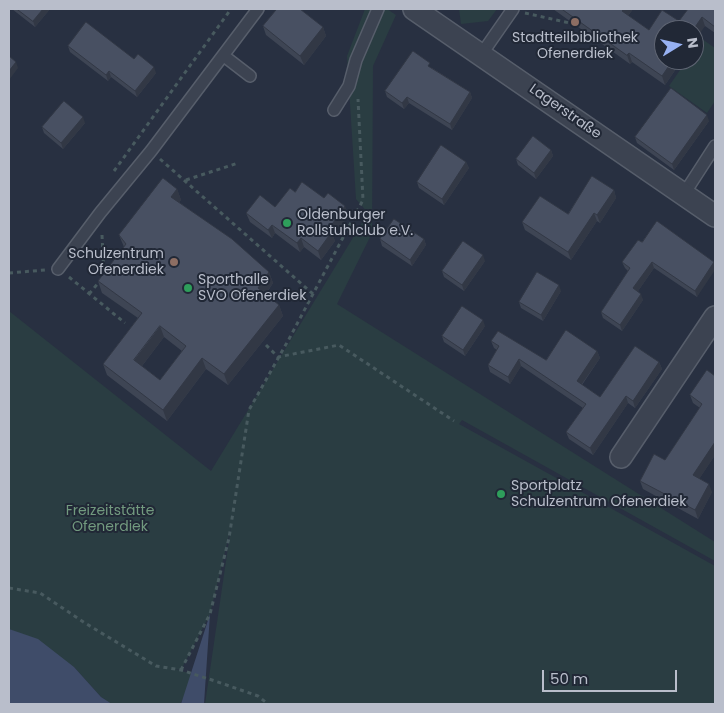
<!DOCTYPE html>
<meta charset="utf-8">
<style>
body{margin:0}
#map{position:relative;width:724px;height:713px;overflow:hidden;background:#283041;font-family:Poppins,sans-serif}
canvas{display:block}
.frame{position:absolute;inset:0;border:10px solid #b9becb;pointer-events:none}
.north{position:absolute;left:654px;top:20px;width:50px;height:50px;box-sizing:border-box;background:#212836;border:1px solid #5e6472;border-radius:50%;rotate:81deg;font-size:14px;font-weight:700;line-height:20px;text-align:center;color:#b9becb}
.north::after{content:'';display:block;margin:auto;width:18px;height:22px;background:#97b1f2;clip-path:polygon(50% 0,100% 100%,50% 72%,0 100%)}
.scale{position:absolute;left:542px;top:670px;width:135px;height:22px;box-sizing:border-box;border:2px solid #b9becb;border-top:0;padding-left:6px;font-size:15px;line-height:18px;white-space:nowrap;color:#b9becb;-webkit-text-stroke:4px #212836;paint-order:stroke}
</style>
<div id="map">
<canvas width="724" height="713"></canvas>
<div class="frame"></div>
<div class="north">N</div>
<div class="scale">50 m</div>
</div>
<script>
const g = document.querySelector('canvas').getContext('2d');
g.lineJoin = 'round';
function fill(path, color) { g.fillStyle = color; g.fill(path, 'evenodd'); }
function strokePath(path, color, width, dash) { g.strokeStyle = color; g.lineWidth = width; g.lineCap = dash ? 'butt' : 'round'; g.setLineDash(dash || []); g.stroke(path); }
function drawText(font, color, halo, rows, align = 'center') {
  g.font = font + ' Poppins,sans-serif'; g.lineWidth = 4; g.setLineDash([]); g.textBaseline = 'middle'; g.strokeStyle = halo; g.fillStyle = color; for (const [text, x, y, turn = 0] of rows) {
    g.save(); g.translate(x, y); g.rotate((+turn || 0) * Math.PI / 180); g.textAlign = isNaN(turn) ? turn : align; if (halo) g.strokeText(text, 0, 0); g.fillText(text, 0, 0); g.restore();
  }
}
const green = new Path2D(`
 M365,9H387L396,15L373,66L372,233L337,304L715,542V561L462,420L459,424L715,566V704H205L231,527L210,614L181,670L174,669L196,675L180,704H112L101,697L74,667L9,629V311L211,471L368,213L356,199L347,56Z
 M459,9H497L488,21L461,24Z
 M702,39L715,48V101L707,113L669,86L687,60H694V50Z`);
const water = new Path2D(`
 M210,614L204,704H180H181Z
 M9,629L38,639L74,667L101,697L112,704H9Z`);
const path = new Path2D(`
 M525,13L574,24
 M160,159L313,294
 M114,171L231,9
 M186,180L238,163
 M102,235L104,276
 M9,273L45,270
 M69,277L125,323
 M89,294L100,281
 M266,345L278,357L339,345L454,421
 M9,588L40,593L85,623L156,666L181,670L215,681L258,696L268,704
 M181,670L210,614L229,538L249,410L289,339L363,200L358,99`);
const lane = new Path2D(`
 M481,55L513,9
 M224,56L250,76
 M334,110L349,86L356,60L378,9
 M684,194L715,146
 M58,269L100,213L151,151L258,9`);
const street = new Path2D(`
 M414,9L715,216
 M621,457L715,317`);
const wall = new Path2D(`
 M12,9H50L35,27Z
 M553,9H633L628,16L649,30L715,9V33L705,26L664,60H682L665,85L632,62L630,64Z
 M263,26L323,27L326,36L304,65L266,35Z
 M68,46L134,59L156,73L137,97L111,77L108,81L70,52Z
 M432,68L470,92L472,98L452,130L409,103L404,109L387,97L385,91Z
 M709,121L674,170L637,143L635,137Z
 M85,123L63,149L44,133L42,127Z
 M551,150L553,156L536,179L518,165L516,159Z
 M466,162L469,168L444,205L419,188L417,182Z
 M177,189L181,200L179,202L269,272L273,283L266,294L279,305L283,316L228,385L206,369L167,421L107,375L103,364L138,318L102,293L98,281L124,247L119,235ZM164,337L182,351L160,380L142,366Z
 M614,190L616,198L600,223L597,221L571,260L525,230L522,222L568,214Z
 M295,192L324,198L349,215L333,236L335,241L321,260L304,247L300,252L275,233L272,238L250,222L246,213L275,207Z
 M380,239H424L426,245L412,266L382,246Z
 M642,242L714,262L697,297L654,268L638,291L643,300L622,331L603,318L601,312L628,271L625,268L622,262Z
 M485,261L464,291L444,277L442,271Z
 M561,291L543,321L521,308L519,302Z
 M485,326L465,356L444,342L442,336Z
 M491,341L546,360L597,351L600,358L582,385L600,397L659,362L662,369L635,408L628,403L593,455L569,439L566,432L583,408L521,366L510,384L490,372L488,365L497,350L494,348Z
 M707,370L715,455L699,479L712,492L698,519L643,489L640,481L665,460L700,408L693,403L690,395Z`);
const shadedWall = new Path2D(`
 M43,9H50L35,27L33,21Z
 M624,9H633L625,20L622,11Z
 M702,17L705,26L694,42L693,30Z
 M323,27L326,36L304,65L300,56Z
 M629,53L632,62L630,64L627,55Z
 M673,60H682L665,85L662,76Z
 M16,62L18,68L9,80V71Z
 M154,67L156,73L137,97L135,91Z
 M109,71L111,77L108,81L106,75Z
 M470,92L472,98L452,130L450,124Z
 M407,97L409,103L404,109L402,103Z
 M707,115L709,121L674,170L672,164Z
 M83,117L85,123L63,149L61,143Z
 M551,150L553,156L536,179L534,173Z
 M466,162L469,168L444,205L442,199Z
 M177,189L181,200L175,208L171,197Z
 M614,190L616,198L600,223L597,215Z
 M345,206L349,215L333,236L335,241L321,260L318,251L328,230Z
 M594,213L597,221L571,260L568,252Z
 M272,225L275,233L272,238L268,230Z
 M301,238L304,247L300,252L297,243Z
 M424,239L426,245L412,266L410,260Z
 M483,255L485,261L464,291L462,285Z
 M652,262L654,268L636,294L633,288Z
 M714,262L715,270L697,297L695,291Z
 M269,272L273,283L262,299L258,288Z
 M559,285L561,291L543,321L541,315Z
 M641,294L643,300L622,331L620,325Z
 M279,305L283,316L228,385L224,374Z
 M483,320L485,326L465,356L463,350Z
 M160,326L164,337L138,371L134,360Z
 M597,351L600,358L579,388L577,381Z
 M202,358L206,369L167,421L163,410Z
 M519,359L521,366L510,384L508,377Z
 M659,362L662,369L635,408L633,401Z
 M626,396L628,403L593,455L590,448Z
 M715,442V455L696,484L693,475Z
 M709,484L712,492L698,519L695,510Z`);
const building = new Path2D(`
 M17,9H43L33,21Z
 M277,9H300L323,27L300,56L263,26Z
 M562,9H624L622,11L649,30L662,10L679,21L688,9H715V27L702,17L693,30H664V60H673L662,76L629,53L627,55Z
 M86,22L134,59L138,54L154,67L135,91L109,71L106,75L68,46Z
 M413,51L430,63L428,66L470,92L450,124L407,97L402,103L385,91Z
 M9,56L16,62L9,71Z
 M671,88L707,115L672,164L635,137Z
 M64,101L83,117L61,143L42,127Z
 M533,136L551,150L534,173L516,159Z
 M441,145L466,162L442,199L417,182Z
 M592,176L614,190L597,215L594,213L568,252L522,222L540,196L568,214Z
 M163,178L177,189L171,197L232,239L269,272L258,288L279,305L224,374L202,358L163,410L103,364L142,313L98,281L126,244L119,235ZM160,326L186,346L160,380L134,360Z
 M302,182L324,198L328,193L345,206L328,230L331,233L318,251L301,238L297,243L272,225L268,230L246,213L260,195L275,207L290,188L295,192Z
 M394,219L424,239L410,260L380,239Z
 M657,221L714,262L695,291L652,262L633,288L641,294L620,325L601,312L630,268L622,262L638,240L642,242Z
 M463,241L483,255L462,285L442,271Z
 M537,272L559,285L541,315L519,302Z
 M462,306L483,320L463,350L442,336Z
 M566,330L597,351L577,381L600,397L635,346L659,362L633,401L626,396L590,448L566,432L586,404L519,359L508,377L488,365L499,346L491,341L498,331L546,360Z
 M707,370L715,376V442L693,475L709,484L695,510L640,481L654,454L665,460L702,404L690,395Z`);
const markers = [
 [575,22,5,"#8d6e63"],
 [287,223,5,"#2e9e5b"],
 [174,262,5,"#8d6e63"],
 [188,288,5,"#2e9e5b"],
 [501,494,5,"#2e9e5b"]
];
const poiNames = [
 ["Stadtteilbibliothek",575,38,"center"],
 ["Ofenerdiek",575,54,"center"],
 ["Oldenburger",297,215],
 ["Rollstuhlclub e.V.",297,231],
 ["Schulzentrum",164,254,"right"],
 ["Ofenerdiek",164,270,"right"],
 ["Sporthalle",198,280],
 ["SVO Ofenerdiek",198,296],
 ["Sportplatz",511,486],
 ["Schulzentrum Ofenerdiek",511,502]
];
const streetNames = [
 ["Lagerstraße",565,112,35]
];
const parkNames = [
 ["Freizeitstätte",110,511],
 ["Ofenerdiek",110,527]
];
fill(green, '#2a3d42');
fill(water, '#3f4c69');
strokePath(lane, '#575e6b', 14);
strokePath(street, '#575e6b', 24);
strokePath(path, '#485a5f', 3, [4, 4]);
strokePath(lane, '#3c4351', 11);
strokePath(street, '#3c4351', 21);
fill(wall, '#3e4554');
fill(shadedWall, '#323845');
fill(building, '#485062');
strokePath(building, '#323845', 1);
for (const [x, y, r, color] of markers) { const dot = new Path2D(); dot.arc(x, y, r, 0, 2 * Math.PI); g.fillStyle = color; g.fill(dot); strokePath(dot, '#212836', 2); }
drawText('14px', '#b9becb', '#212836', poiNames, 'left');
drawText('14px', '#b9becb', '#212836', streetNames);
drawText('14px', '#729a7f', '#212836', parkNames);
</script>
